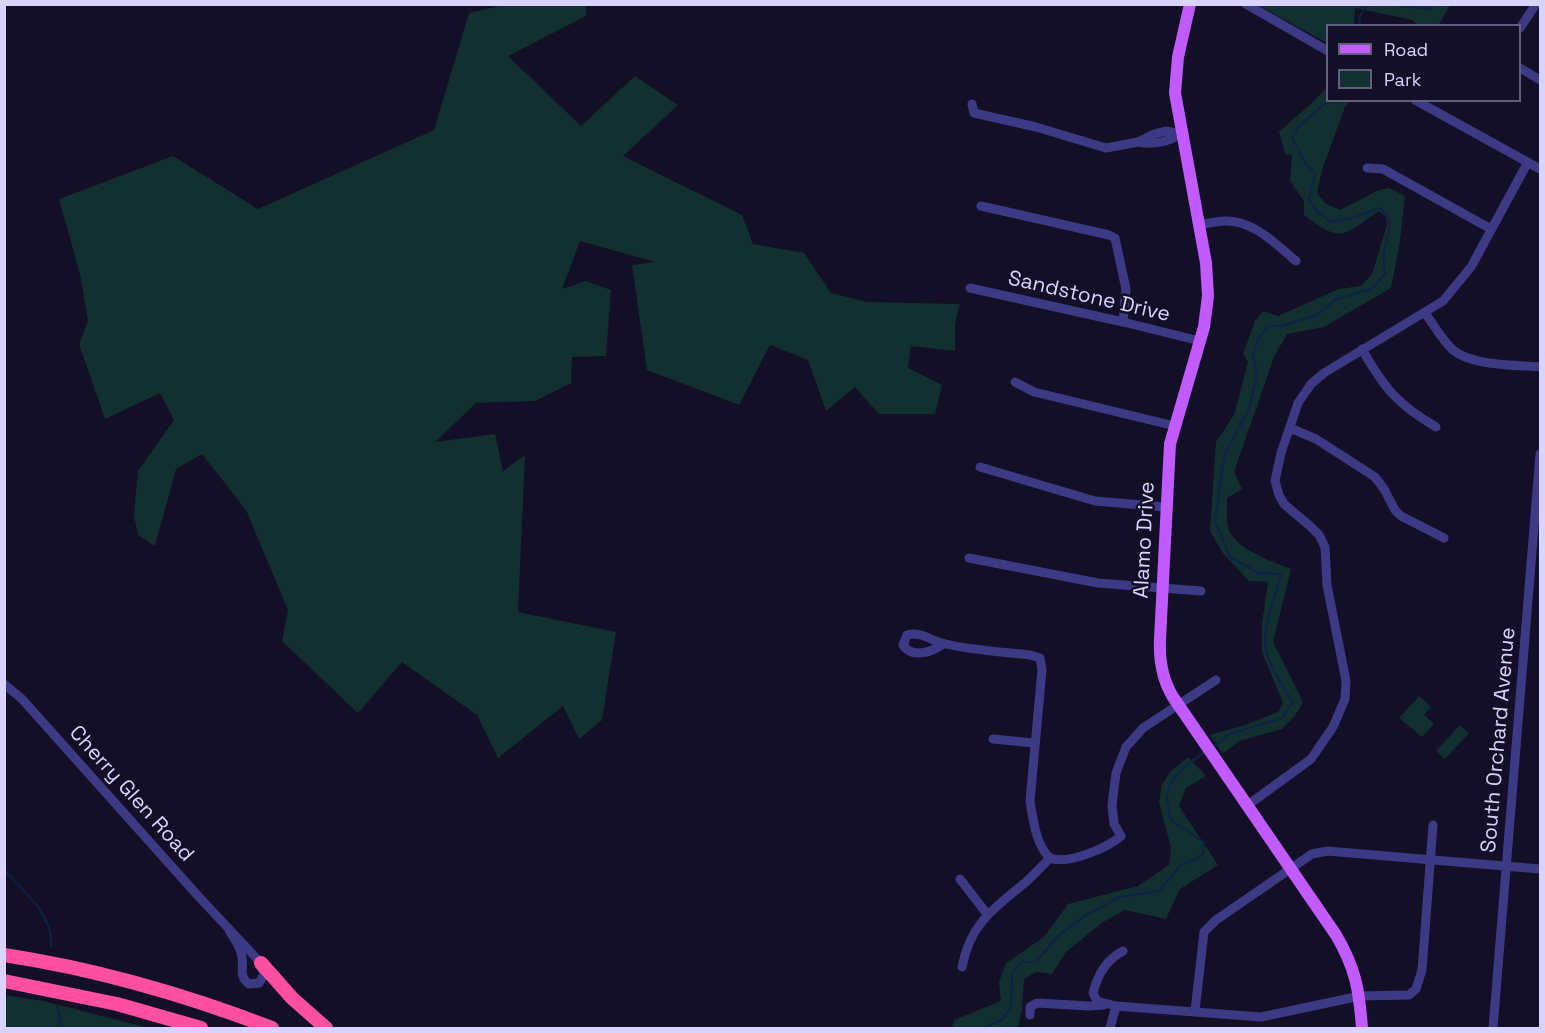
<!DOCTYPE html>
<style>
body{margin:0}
#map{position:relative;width:1545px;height:1033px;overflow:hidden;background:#130f26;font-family:"Space Grotesk",sans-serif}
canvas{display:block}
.frame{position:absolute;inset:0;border:6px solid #d9d4ff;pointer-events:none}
.legend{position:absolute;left:1326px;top:24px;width:195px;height:78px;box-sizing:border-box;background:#130f26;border:2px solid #625e7d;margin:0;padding:8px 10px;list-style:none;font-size:18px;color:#d9d4ff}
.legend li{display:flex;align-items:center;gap:12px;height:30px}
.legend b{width:30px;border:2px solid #625e7d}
</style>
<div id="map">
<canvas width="1545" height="1033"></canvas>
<div class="frame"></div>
<ul class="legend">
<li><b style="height:8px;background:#c25bff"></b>Road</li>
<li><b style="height:16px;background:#12302f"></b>Park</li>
</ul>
</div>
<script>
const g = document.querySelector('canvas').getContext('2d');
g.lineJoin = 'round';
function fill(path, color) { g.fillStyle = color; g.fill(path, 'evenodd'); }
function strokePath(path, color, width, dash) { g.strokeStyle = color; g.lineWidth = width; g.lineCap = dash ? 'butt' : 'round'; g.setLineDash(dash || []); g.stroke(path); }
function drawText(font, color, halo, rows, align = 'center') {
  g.font = font + ' "Space Grotesk",sans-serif'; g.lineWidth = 5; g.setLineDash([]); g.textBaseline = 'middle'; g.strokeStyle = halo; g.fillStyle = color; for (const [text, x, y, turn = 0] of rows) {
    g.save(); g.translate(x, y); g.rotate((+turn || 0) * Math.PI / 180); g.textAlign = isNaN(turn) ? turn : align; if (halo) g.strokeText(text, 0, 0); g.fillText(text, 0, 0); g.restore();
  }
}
const green = new Path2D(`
 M508,4L586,5V16L508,56L581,126L635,76L678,105L623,156L742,215L753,244L804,253L831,293L867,302L960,304L955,324V351L911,346L908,368L942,385L935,414H879L855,387L826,411L808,360L770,345L739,405L647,370L632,265L655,262L580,241L562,289L586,281L611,290L606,356L572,357L571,383L535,401L476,403L435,442L495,434L503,471L525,455L518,612L616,632L602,720L579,739L563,706L498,758L477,715L402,662L358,713L282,641L288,610L246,510L202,454L176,469L155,546L138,535L134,515L138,471L174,420L160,393L105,419L79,344L88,321L80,274L59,199L173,156L258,209L434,130L469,13Z
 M1258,5L1450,4V5L1438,26L1417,25L1413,20L1355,8L1354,25L1328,26L1327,43Z
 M1327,87L1328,100L1350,101L1345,107L1322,170L1317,193L1325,203L1340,210L1379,190L1389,188L1405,196L1400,241L1391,288L1324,327L1287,334L1274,357L1234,472L1242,489L1227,498C1227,507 1226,518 1228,527C1232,548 1273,562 1291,569L1273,642L1303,702L1295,716L1282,729L1239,741L1223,754L1210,735L1245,725L1278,712L1283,703L1262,652V624L1268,582L1249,581L1222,552L1210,531L1216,442L1234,415L1248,362L1243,354L1255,321L1263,311L1278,316L1339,289L1361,286L1372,274L1387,225L1386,217L1379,211C1342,236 1342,244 1304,215V201L1290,181L1292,155L1285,154L1279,132C1295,116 1313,104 1327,87Z
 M1419,696L1431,707L1424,715L1434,724L1422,737L1399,718Z
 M1460,725L1469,733L1445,759L1436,751Z
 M1188,757L1206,776L1186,788L1179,806L1218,865L1180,889L1166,919L1125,910L1103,922L1066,952L1052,974L1036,972L1024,979L1022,1010L1018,1026L1014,1028H952L954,1020L1001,1001L999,982L1006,963L1044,937L1068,904L1138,886L1169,865L1171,848L1159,802L1162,784L1171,771Z
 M4,995L43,1001L149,1028H5Z`);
const stream = new Path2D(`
 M1388,4L1430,10L1433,4
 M1359,26L1360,16L1367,4
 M1213,747L1229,734L1282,718L1293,702C1284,688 1265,660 1265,643C1264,624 1276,593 1281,574L1259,573L1230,557L1215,521L1224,456L1249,409L1257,375L1253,354L1258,339L1268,326H1282L1317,315L1336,299L1372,289L1385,274C1384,267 1383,260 1384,254C1386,235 1397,223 1380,208L1352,218L1332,222L1317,212L1309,200L1315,174L1304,161L1292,138L1298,127L1329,100
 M4,870C23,890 54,916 51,946
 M57,1006L62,1028
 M984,1028L1002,1020L1011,1006L1012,974L1021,962H1036L1057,937L1086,915L1120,897L1159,891L1182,864L1193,861L1203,854L1204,842L1172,821C1170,814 1166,804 1167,797C1169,775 1189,763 1205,752`);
const minor = new Path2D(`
 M1246,4L1328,51
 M1520,28L1536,4
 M1520,68L1540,80
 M1415,100L1540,169
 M972,104L974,113L1036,127L1106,148L1138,142L1154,134L1166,131L1181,134
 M1138,142C1155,145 1167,142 1181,134
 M1367,168L1383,169L1491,229
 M981,206L1109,235L1115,238L1126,289L1123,322
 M1199,225C1208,223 1218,221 1227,221C1254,221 1277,245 1296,261
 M970,288L1123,322L1200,341
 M1425,313C1434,325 1442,340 1453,350C1472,366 1516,365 1540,367
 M1362,349C1384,388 1397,404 1436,427
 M1015,382L1034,392L1175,426
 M1290,428L1316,439L1375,477L1384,489L1395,510L1401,516L1444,538
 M980,467L1095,501L1166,507
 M969,558L1098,583L1201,591
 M943,644C932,652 912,659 903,645L907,635C920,631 930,640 942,643C966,650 1005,652 1030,655L1040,658L1042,670L1030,801C1033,819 1036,846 1050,858
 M4,684L22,699L199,897L261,963L264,975L259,983L249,984C238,976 244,968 242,957C241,947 234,939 229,930
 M993,739L1034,743
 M1248,805L1311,759L1333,727L1345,699L1346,681L1327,585L1325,547L1319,535L1310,526L1284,504L1279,495L1275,481L1281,453L1298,403L1311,384L1324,373L1443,301L1471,267L1528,162
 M1050,858C1068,865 1107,848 1121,836L1114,824L1112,805L1116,773L1126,747L1143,728L1216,680
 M960,879L987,914
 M1123,951C1106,960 1098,974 1093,993L1097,1001L1116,1006L1261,1017L1360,996L1409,995L1416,989L1422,970L1433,825
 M962,967C970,924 994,908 1026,882C1034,875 1042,866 1050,858
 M1195,1011L1204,932L1216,920L1312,854L1327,851L1540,869
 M1030,1015V1007L1037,1003L1089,1006L1104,1005
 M1110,1028L1116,1006
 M1493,1028L1540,454`);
const major = new Path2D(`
 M1190,4L1178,57L1175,93L1206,263L1208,296L1204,327L1170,444L1160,639C1159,661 1162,679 1173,697L1336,935C1356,969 1359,990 1362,1028`);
const highway = new Path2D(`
 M4,955C97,969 186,995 272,1028
 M261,963L292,998L326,1028
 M4,981L117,1004L201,1028`);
const streetNames = [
 ["Sandstone Drive",1089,297,13],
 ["Alamo Drive",1145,540,-87],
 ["South Orchard Avenue",1499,740,-85],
 ["Cherry Glen Road",131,794,48]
];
fill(green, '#12302f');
strokePath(stream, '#0c2248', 2);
strokePath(minor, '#3d3a85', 9);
strokePath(major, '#c25bff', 12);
strokePath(highway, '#ff4fa3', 14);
drawText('21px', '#d9d4ff', '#130f26', streetNames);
</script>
